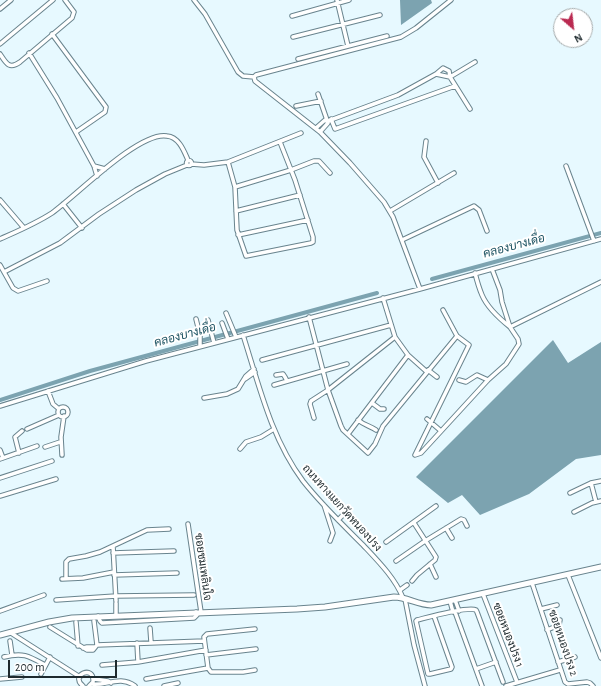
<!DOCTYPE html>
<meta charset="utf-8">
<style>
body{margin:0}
#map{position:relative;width:601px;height:686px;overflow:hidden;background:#e7f9ff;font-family:"Alegreya Sans",sans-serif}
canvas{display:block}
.north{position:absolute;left:553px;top:8px;width:40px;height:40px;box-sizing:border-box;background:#fff;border:1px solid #a5aaab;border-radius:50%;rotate:152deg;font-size:11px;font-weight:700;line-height:16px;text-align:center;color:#1e2a2e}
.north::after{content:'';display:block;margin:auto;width:14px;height:18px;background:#ba2a51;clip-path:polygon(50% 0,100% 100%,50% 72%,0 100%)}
.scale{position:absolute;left:8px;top:660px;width:109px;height:18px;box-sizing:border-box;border:2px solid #1e2a2e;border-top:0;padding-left:5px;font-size:12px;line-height:14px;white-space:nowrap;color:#1e2a2e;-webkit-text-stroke:3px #fff;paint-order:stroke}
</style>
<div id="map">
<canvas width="601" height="686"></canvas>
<div class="north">N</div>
<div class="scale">200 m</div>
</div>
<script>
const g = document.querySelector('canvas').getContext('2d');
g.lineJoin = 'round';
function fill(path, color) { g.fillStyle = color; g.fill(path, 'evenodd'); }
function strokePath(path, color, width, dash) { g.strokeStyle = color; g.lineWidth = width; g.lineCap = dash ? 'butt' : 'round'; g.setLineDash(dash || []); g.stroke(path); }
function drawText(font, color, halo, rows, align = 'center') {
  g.font = font + ' "Alegreya Sans",Sarabun,sans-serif'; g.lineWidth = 4; g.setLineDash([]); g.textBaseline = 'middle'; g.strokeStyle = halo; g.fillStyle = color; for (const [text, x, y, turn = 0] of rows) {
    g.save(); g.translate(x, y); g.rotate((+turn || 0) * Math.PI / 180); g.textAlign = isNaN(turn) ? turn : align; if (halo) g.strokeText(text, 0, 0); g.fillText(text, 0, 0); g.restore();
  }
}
const water = new Path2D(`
 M400,0H431L432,3L401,25Z
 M553,340L568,363L601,342V455L576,459L529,494L480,515L462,495L448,503L416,477Z`);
const canal = new Path2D(`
 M432,279L601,233
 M0,400L90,371L377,293`);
const street = new Path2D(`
 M194,0L205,14L238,72L243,76L254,77
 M337,0L348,46
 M0,9L11,0
 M292,16L349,0
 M52,34L106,107L105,112L76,132
 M293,37L380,15
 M0,44L53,0
 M29,53L57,98L94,166L97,176
 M0,54C6,63 9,70 20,62L72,18L74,12L65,0
 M298,59L387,36
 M436,74L450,77L475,62
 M318,94L328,123L320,132
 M296,106L321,101
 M331,119L335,129L455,86
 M316,128L325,120L328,121L398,95L436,74L443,68L449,71L450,77L470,109
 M426,141L424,157L438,183
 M186.5 163a2.5 2.5 0 1 1 5 0a2.5 2.5 0 1 1-5 0Z
 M228,162L235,187L237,230L246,256L311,243L313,242V237L295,180L280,142
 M191,164L204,165L228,162L301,133
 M94,166L105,169
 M566,166L594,241
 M235,187L291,170L314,161H319L330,173
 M0,200L24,228
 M63,204L82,228
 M236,211L300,195
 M390,211L454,173
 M238,235L308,220
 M0,239C18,231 35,224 52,213C76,196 139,131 167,136C179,137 184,151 188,160
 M402,240L474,206L479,210L487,231
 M0,265L13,288L18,291L47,281
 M4,272L60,243L99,214L136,190L165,174L187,165
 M475,273C477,281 479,288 482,295C487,307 500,319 510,327L601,282
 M420,289L393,217L384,202L350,163L320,132L255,81L254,77L256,75L401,37L416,28L451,0
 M383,298L395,337L408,355L427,372
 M443,310L457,336L469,345L415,455L421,453L488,380L506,364L519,344L518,339L510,327L502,302L500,290L492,269
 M226,313L236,337
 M309,317L328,390L341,426L343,430L368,453L375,444L383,426L457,336
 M196,319L200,335V346
 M208,320L214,343
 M222,323L228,339
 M243,335C259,385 271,438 303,481C321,504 343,525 363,545C378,561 395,578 403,598
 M262,360L391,325
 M428,370L437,377
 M276,375L283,374L285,377L287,381
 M245,379L255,372
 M459,380L466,382L477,375L488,380
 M274,385L347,364
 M48,391L53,404L59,409
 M204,398L227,394L238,389L246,376L254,369
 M372,403L380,409H384
 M0,406L146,361L420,289L601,239
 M58 412a5 5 0 1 1 10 0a5 5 0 1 1-10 0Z
 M314,418L310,404L311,401L328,390L395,337
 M427,419L441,431
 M358,420C364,425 370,426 376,430
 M27,429L59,415
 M348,434L408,355
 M45,447L60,442
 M240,449L246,442L261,437L274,429
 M0,450L3,458
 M19,453L15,437L22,431
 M62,455L61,437L64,416
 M0,459L37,446
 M0,478L52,461
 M591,483L596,502
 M570,493L591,483L601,481
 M0,496L56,479
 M324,505L333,533L330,541
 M574,512L592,503L601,501
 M338,520L348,510
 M188,524L201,612
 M446,528L452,538
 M386,542L436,506
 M113,546L116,601
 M113,553L174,551
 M396,561L425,541L461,519L464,520L467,526
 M430,564L436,577
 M114,575L177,573
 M568,575L601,658
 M62,579L83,578L114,572
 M66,579V562L69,559L86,556L100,552L147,530L169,529
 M412,581L417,575L435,560L436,557L414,523
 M532,583L565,682L568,684L587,682L590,683L593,686
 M400,590L407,585
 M483,594L517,682
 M405,599L414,645L425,686
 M56,600L116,596L194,595
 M455,600L459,611
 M450,601L453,612
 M116,603V615
 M541,609L557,605
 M0,611L44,595
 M455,612L482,686
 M98,616L100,621L102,623L194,618L197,615L196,612
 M434,616L452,667L451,669L430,674H428L416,621L417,620C429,617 468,606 476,610L477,612L503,682
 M94,621L97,645L204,641
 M76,622L78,646
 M50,627L87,650H93L97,645
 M150,628L151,642
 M255,629L207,634L204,637L208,668L211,672H243L255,670
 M547,630L559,625L560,620
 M11,633L80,677
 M10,641L12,655
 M137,643L138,662
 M83,648L87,647H95
 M206,655L256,649
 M4,657C23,652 29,656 45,665
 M558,662L575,657
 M102,665L138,662L206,650
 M476,669L496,662
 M41,674L50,657
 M0,679L22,677
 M94,679L108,681L111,683
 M146,679L208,668
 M92,684C106,686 120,675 135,686
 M83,686C69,675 95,664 93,682L89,686
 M164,686L178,683
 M506,686L560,670`);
const secondary = new Path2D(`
 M0,635L49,622L72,618L297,609L325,607L394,597C407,597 418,605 431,605L601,567`);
const streetNames = [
 ["ถนนทางแยกวัดหนองปรง",342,508,48],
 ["ซอยชมเพลินใจ",203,567,82],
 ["ซอยหนองปรง 1",508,635,69],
 ["ซอยหนองปรง 2",563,643,71]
];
const waterNames = [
 ["คลองบางเดื่อ",514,246,-15],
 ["คลองบางเดื่อ",185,335,-15]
];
fill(water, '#7ca3b0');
strokePath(canal, '#7ca3b0', 4);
strokePath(street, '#69848e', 5.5);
strokePath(secondary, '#69848e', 7);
strokePath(street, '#fff', 3.5);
strokePath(secondary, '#fff', 5);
drawText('11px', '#1e2a2e', '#fff', streetNames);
drawText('italic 12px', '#1b5160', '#fff', waterNames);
</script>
